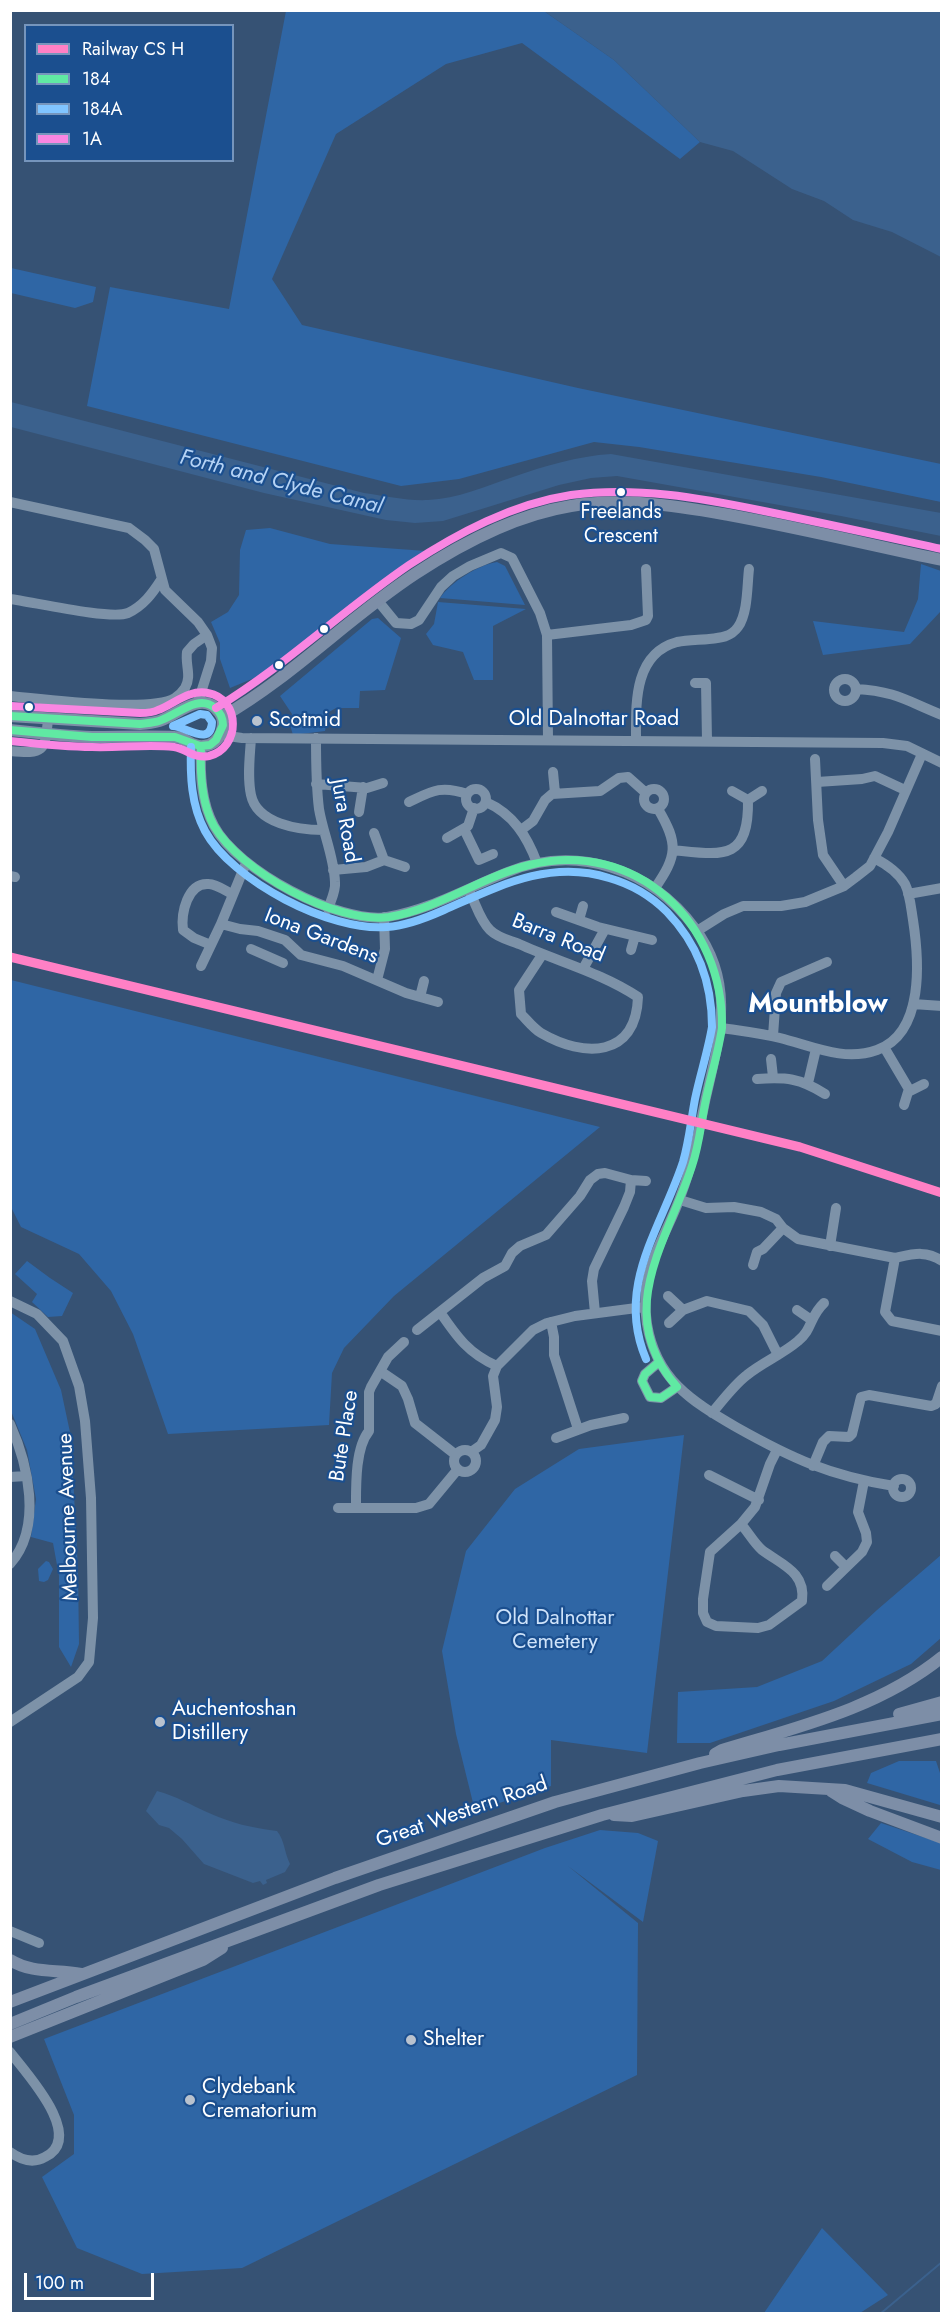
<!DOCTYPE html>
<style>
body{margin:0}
#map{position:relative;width:952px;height:2324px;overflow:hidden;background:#365274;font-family:Jost,sans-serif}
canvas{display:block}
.frame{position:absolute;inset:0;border:12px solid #fff;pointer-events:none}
.legend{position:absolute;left:24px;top:24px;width:210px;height:138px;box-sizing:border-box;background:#1b4f8f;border:2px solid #7695bc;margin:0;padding:8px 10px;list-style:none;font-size:18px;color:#fff}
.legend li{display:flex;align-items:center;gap:12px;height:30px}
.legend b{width:30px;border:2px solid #7695bc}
.scale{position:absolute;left:24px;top:2273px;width:130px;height:27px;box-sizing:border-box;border:3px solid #fff;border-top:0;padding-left:8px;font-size:18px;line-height:21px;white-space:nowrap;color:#fff;-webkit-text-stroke:4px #1b4f8f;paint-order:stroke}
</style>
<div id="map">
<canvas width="952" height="2324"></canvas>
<div class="frame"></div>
<ul class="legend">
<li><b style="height:8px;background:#ff80c5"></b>Railway CS H</li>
<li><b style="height:8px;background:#60e9a3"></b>184</li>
<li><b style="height:8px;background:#80c4ff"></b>184A</li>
<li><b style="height:8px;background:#f986e2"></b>1A</li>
</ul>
<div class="scale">100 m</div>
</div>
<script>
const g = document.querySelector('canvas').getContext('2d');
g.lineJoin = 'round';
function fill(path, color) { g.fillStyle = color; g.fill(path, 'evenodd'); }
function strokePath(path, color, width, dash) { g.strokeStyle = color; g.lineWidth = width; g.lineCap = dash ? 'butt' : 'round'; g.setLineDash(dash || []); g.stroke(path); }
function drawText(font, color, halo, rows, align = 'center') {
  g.font = font + ' Jost,sans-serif'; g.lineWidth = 4.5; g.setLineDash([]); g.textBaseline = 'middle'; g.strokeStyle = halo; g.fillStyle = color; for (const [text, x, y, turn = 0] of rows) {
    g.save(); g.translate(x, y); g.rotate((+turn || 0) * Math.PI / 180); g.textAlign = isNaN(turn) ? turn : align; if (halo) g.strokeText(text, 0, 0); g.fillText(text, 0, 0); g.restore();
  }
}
const green = new Path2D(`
 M286,11H544L614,60L700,142L680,159L522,43L446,64L336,134L272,279L302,325L578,388L941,464V502L821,477L639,447L594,442L459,479L401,486L87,406L110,287L229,309Z
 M11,268L96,287L93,302L75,308L11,293Z
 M270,528L330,544L426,551L264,674L230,688L220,659V643L211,622L228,612L239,595L240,550L246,530Z
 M497,562L505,566L525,605L440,598C451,582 478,565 497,562Z
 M921,564L941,571V611L910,644L823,655L813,621L904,632L918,599Z
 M438,602L526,609L493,626V680H474L463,652L433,645L426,634L434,624Z
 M378,618L401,638L385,690L360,691L359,708H336L329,712L325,731L293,735L290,725L292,714L280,696L372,619Z
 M11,980L600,1127L394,1296L344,1348L332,1373L329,1425L168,1434L133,1334L111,1291L79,1254L21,1227L11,1207Z
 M27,1261L50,1278L73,1293L62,1316L48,1317L32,1302L37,1294L15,1274Z
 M10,1312L35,1329L61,1390L71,1437L78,1571L79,1644L71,1667L59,1647V1576L53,1543L31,1537L36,1499L27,1450L11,1411Z
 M684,1435L647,1753L551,1740V1786L475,1811L456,1734L442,1651L466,1551L515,1489L579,1449Z
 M941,1555V1638L911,1664L834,1701L710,1743H677L678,1692L757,1687L822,1661L877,1610Z
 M46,1561L49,1562L53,1569L48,1580L44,1582L39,1581L38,1569Z
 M899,1761H936L941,1776L940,1805L867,1783L871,1773Z
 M881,1823L941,1843V1870L912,1862L868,1839Z
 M600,1830L638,1833L658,1841L643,1922L568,1866L638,1923L637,2075L242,2268L142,2274L77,2248L42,2177L74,2154V2115L44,2039L545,1848Z
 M822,2228L888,2295L860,2313H764Z`);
const water = new Path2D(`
 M544,11H941V257L892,232L853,220L824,201L792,189L733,151L700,142L614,60Z
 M11,402L364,493C385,496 407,501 428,500C457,499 486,486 513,477C544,466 578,456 611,454L941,513V536L841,516L617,476L591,478L559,485L443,521L415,523L386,520L264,493L11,427Z
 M157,1791C176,1796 191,1805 209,1813C231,1823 252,1828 277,1831C285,1841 284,1852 290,1864L285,1872L266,1880L267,1883L263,1885L260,1881L253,1883L204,1864L182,1839L169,1828L159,1825L146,1811Z`);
const stream = new Path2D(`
 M880,2314L942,2262`);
const minor = new Path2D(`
 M10,502L129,528L145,540L154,549L165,590L198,622L207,635L212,648L211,661L198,702
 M10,599C33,602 110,620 128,613C143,606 152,594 161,580
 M378,601L396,623L411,624L419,620L441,587L453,576L470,566L501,553L512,558L540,613L547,635L548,740
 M547,635L631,625L646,620L648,616L646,569
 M834 690a11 11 0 1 1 22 0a11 11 0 1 1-22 0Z
 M695,683H706L707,741
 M856,689C895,691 907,701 942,715
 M10,696C43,699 150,713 175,698C178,696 183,691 185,688C192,676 185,665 187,652L194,644L207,635
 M221,735L242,738L883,743L907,746L942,763
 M251,738C250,756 247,776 251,795C257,824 299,830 323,830
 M316,738C316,762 316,785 319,809C323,833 334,857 335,882C336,891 331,900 328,909
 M636,740C636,705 633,654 677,642C687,640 699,640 709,639C720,638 731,637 738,627C748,613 747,586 749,569
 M201,747C200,773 201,802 214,826C237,870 338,924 387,917C430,910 469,887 508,872C577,844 651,869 695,928C736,983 720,1036 706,1097C699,1130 693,1163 681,1195C671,1224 652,1253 647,1283C644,1297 645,1310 647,1324C656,1379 691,1401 736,1427C791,1458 830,1476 894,1486
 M10,751C44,754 45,752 48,719
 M815,759L818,820L823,855L844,886
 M553,772L555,793
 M817,782L862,779L875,776L905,790
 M316,784L367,788L383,783
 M644 799a10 10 0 1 1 20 0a10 10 0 1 1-20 0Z
 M466 799a10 10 0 1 1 20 0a10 10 0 1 1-20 0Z
 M732,791L748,800L762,791
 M409,802C432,791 441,785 467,794
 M486,802C513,814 527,836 537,863
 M359,812L363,787
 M464,829L479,860L493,854
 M521,830L533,821L545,800L552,794L600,791L619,778L628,777L646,793
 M374,833L384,860
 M447,838L468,826L474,808
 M673,850C722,855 749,862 748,800
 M333,870L366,867L384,860L405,867
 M10,876L15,877
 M655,888C677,856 679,844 658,809
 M468,889C476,903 479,919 490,930C498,938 509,940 519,944C559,962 602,973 638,997C636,1058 584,1058 541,1033C534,1029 527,1020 521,1014L519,990L542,955
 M908,894L942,888
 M556,912L598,927L652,940
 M579,920L583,906
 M221,924L240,929L258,931L285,940L301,955L343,966L406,993L438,1002
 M697,931L724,914L743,906H781L805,902L844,886L856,877L870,866L888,832L922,754
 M211,945L194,938L183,930C181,914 187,882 209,884C216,884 226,891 232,894
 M251,949L283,963
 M631,950L635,936
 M201,966L221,924L246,863
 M583,969L605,929
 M377,980L385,949L384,917
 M420,997L424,981
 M913,1004L942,1006
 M722,1028C741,1031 761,1033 780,1038C812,1046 844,1062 877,1050C925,1033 919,959 913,920C911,908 910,894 905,884C898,872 886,864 874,858
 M773,1036L776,993L781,982L827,962
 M884,1047L910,1091
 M771,1059L773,1077
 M757,1079C786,1077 800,1078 825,1094
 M808,1083L816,1049
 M904,1105L908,1092L924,1084
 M680,1200L706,1208L734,1207L761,1212L776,1219L783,1228L798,1239L895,1258L885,1312L892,1321L942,1331
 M830,1246L836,1208
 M895,1258C913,1254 926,1250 942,1261
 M753,1265L757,1252L763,1249L783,1228
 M668,1296L683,1310
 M10,1301L37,1314L63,1341L79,1386L85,1421L91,1498L93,1618L89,1662L78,1677L10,1722
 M797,1310L810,1319
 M440,1312C457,1337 469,1354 497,1366
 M595,1313L592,1281L594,1269L624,1207L630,1192L631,1180
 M551,1322L554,1337V1355L578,1429
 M669,1323L683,1310L707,1301L749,1311L763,1325L778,1355
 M417,1330L483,1278L505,1266L512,1253L520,1246L546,1235L580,1196L590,1180L598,1174L605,1173L631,1180L646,1181
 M659,1362L645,1374L642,1381L650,1397L661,1398L677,1387
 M380,1371L402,1386L408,1399L415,1423L456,1455
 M712,1413C723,1400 734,1385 747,1375C763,1362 783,1354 798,1341C813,1329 809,1317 824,1303
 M10,1424C28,1464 43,1527 10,1564
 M556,1438L591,1425L624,1418
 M454 1461a11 11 0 1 1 22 0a11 11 0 1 1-22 0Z
 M471,1452L481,1445L495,1420L497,1407L493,1376L497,1366L533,1330L547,1323L575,1316L644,1307
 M813,1466L823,1442L829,1436L849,1437L852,1434L861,1397L869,1395L931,1406L936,1404L942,1386
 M709,1475L759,1500
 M10,1477L26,1476
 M893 1488a9 9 0 1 1 18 0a9 9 0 1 1-18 0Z
 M338,1508H416L429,1504L458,1469
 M356,1508C356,1486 355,1448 369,1431V1392L371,1387L388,1357L404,1342
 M741,1524C748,1532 754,1543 762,1550C782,1565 806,1572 802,1601L769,1625L758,1628L716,1626L707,1622L703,1613V1599L710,1552L741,1524L755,1507L770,1464L777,1450
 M835,1556L846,1567
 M827,1586L862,1552L867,1542L866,1533L858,1512L864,1481
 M10,1931L39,1943
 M10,2052C26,2073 86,2137 45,2157C33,2164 21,2160 10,2152`);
const major = new Path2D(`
 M10,716L140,724C148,723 155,723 162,720C179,713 204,690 219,712C224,718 224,726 221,733C218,740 212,745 204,746C192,748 186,737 175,737C147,736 120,737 92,737C65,736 38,733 10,730
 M222,717C292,677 348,618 415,574C462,543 515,515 571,506C625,497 676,506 729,515C800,528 871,545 942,560
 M899,1714L942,1702
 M715,1754L722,1750C798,1727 879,1708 942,1657
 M831,1791L842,1798L870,1811L942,1838
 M614,1815L632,1816L743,1791L779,1786L845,1790L942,1817
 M10,1960C33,1974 56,1969 81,1974
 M10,2002L335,1878L555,1802L700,1763L779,1745L942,1714
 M10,2024L76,1997L379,1885L602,1815L777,1770L942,1739
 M10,2037L203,1960L222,1948`);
const bus1 = new Path2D(`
 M10,716L140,724C146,723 153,723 159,721C176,716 198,693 215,708C221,713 223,718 223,725L216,740L210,745L200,746L175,737H92L10,730
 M201,747C200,773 201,803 214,826C241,872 336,924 389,917C438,909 481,877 529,865C636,838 724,923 722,1028C718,1054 710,1078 705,1104C701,1124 699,1146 692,1166C667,1242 612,1313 677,1387L661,1398L650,1397L642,1381L645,1374L659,1362`);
const bus2 = new Path2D(`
 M200,714L207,715L212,722C211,747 187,727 173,726Z
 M191,747C190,775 191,805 205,831C232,881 331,932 387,927C406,926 426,918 444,910C497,887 549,859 609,878C630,884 651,896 667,912C698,944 712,983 712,1027C708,1051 700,1075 695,1099C691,1120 689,1142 683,1162C661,1229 615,1286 646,1359`);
const bus3 = new Path2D(`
 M216,708C285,666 343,610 409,565C458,533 512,504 571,495C635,486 701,498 764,511C823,523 882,536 942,549
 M10,741C38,744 65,747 92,747C119,748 148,744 174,747C187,749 194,759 209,756C241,748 241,699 208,693C189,689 174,704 158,710C152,713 146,713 140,713L11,706`);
const rail1 = new Path2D(`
 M10,957L800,1147L942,1193`);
const markers = [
 [621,492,5,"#fff"],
 [324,629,5,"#fff"],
 [279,665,5,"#fff"],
 [29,707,5,"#fff"],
 [257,721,6,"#b9c2ce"],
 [160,1722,6,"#b9c2ce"],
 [411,2040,6,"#b9c2ce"],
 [190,2100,6,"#b9c2ce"]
];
const busNames = [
 ["Freelands",621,513],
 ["Crescent",621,537]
];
const streetNames = [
 ["Old Dalnottar Road",594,720],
 ["Jura Road",344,821,80],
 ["Iona Gardens",321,937,21],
 ["Barra Road",558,939,22],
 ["Bute Place",345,1436,-81],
 ["Melbourne Avenue",69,1517,-92],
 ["Great Western Road",462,1813,-19]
];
const poiNames = [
 ["Scotmid",269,721],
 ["Auchentoshan",172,1710],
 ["Distillery",172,1734],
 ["Shelter",423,2040],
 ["Clydebank",202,2088],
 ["Crematorium",202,2112]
];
const parkNames = [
 ["Old Dalnottar",555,1619],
 ["Cemetery",555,1643]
];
const waterNames = [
 ["Forth and Clyde Canal",281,483,14]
];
const districtNames = [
 ["Mountblow",818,1005]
];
fill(green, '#2f66a5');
fill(water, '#3b618d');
strokePath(stream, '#3b618d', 2);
strokePath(minor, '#7d92a8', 10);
strokePath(major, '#7d8ea7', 12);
strokePath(bus1, '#60e9a3', 8);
strokePath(bus2, '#80c4ff', 8);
strokePath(bus3, '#f986e2', 8);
strokePath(rail1, '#ff80c5', 9);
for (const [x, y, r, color] of markers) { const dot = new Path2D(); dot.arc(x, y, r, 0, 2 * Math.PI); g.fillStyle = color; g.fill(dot); strokePath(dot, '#1b4f8f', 2); }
drawText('20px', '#fff', '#1b4f8f', busNames);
drawText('21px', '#fff', '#1b4f8f', streetNames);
drawText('21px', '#fff', '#1b4f8f', poiNames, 'left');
drawText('21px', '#cfe3fa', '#1b4f8f', parkNames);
drawText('italic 22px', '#b5d3f5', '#1b4f8f', waterNames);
drawText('bold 27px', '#fff', '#1b4f8f', districtNames);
</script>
